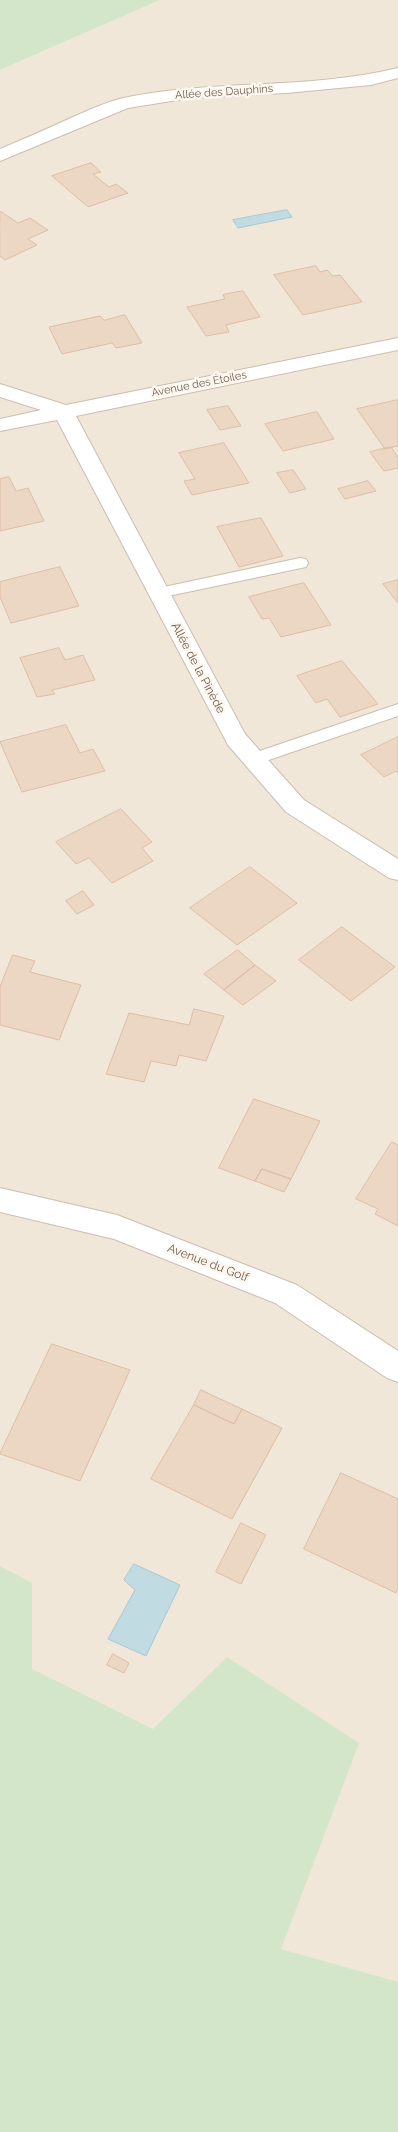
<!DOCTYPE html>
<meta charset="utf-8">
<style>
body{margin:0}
canvas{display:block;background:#faf4e9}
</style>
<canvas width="398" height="2132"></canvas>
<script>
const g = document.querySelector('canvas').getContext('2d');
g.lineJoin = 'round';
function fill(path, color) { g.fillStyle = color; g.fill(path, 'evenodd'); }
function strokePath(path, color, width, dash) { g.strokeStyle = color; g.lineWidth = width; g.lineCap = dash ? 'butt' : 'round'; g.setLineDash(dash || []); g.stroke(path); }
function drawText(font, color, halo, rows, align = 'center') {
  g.font = font + ' Raleway,sans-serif'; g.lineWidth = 5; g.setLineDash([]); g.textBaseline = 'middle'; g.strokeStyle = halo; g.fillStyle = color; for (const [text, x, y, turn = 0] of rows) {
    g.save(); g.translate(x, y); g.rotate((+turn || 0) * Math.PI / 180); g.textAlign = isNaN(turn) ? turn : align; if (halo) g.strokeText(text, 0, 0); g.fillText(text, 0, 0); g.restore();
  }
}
const residential = new Path2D(`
 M160,0H398V2132H0V70Z`);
const green = new Path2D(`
 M0,0H160L0,70Z
 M0,1566L32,1583V1669L153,1729L227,1657L359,1743L281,1949L398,1982V2132H0Z`);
const water = new Path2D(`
 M287,210L292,217L238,228L233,220Z
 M134,1564L180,1585L146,1656L108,1639L135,1590L124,1580Z`);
const building = new Path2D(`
 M91,163L101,172L93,174L109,187L116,184L128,193L88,207L52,176Z
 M0,211L18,223L30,218L48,230L28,239L37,245L5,260L0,256Z
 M316,266L320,272L327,270L333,276L340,275L362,302L303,315L274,275Z
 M243,291L260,317L226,325L229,332L206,336L187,307L225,299L223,295Z
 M125,315L142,343L116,348L112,343L62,354L49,327L100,316L104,320Z
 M398,400V446L385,449L357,409Z
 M228,406L241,426L220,430L207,410Z
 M317,412L334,439L283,451L265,424Z
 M224,443L249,483L192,495L184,481L195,479L179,453Z
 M391,447L398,457V468L384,471L370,452Z
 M293,470L306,489L290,493L277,473Z
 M9,477L16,491L28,488L44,521L0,531V479Z
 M368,481L376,491L345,499L338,489Z
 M261,518L283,556L239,567L217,527Z
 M60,567L79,606L11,623L0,597V582Z
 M398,580V603L383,584Z
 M304,583L331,625L281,637L269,618L262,619L249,597Z
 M59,648L65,660L83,655L95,680L52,690L55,694L37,697L20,658Z
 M342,661L378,704L340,717L327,699L316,703L297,676Z
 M66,725L80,753L93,749L105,771L22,792L0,742Z
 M398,737V773L396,771L384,777L361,755Z
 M121,809L152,842L142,848L153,861L112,883L89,858L76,864L56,842Z
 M250,867L297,903L237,945L190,908Z
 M83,891L94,905L77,914L66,901Z
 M342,927L395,967L351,1001L299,960Z
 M238,950L255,965L224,990L204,974Z
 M13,955L35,961L30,972L81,985L59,1040L0,1025V987Z
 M255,965L276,981L243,1005L224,990Z
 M194,1009L224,1016L206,1061L179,1055L176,1066L151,1061L144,1082L106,1074L129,1013L189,1025Z
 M254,1099L320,1121L291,1179L262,1169L255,1181L219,1168Z
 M392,1142L398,1145V1226L375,1214L378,1209L356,1199Z
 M262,1169L291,1179L284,1192L255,1181Z
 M52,1344L130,1370L80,1481L0,1454Z
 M201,1390L242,1409L234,1424L194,1405Z
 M194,1405L234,1424L242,1409L282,1428L232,1519L151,1479Z
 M341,1473L398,1499V1588L396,1593L304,1549Z
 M241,1523L266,1535L241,1584L216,1572Z
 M113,1654L129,1663L124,1673L107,1665Z`);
const service = new Path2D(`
 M300,558L306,559L308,563L306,567L159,598L153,597L151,593L153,589L159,588Z
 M398,704V716L254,765L248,763L245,759L248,755Z`);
const minor = new Path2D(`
 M398,68V78L371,85L286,93L190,98L128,108L0,161V149C24,139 49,128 73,117C89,110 106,102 123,98C213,79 308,90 398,68Z
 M398,338V350L76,416L245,734L304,800L398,859V880L389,878L286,812L228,745L57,420L0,431V419L41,410L0,397V384L66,405Z
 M0,1188L117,1215L297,1285L398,1351V1382L387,1378L275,1303L114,1239L0,1212Z`);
const farStreetnames = [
 ["Allée des Dauphins",224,92,-4],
 ["Avenue des Étoiles",199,384,-11]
];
const streetNames = [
 ["Allée de la Pinède",198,668,62],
 ["Avenue du Golf",208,1263,21]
];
fill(residential, '#f1e7d8');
fill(green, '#d3e6c9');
fill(water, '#c0dbe1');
strokePath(water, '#a7c9d2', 1);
fill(building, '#ecd6c4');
strokePath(building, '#ddbea6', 1);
strokePath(service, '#cbbdb0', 2);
strokePath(minor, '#cbbdb0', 2);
fill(service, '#fff');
fill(minor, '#fff');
drawText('11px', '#715e50', '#fdf8ef', farStreetnames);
drawText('12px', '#715e50', '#fdf8ef', streetNames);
</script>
